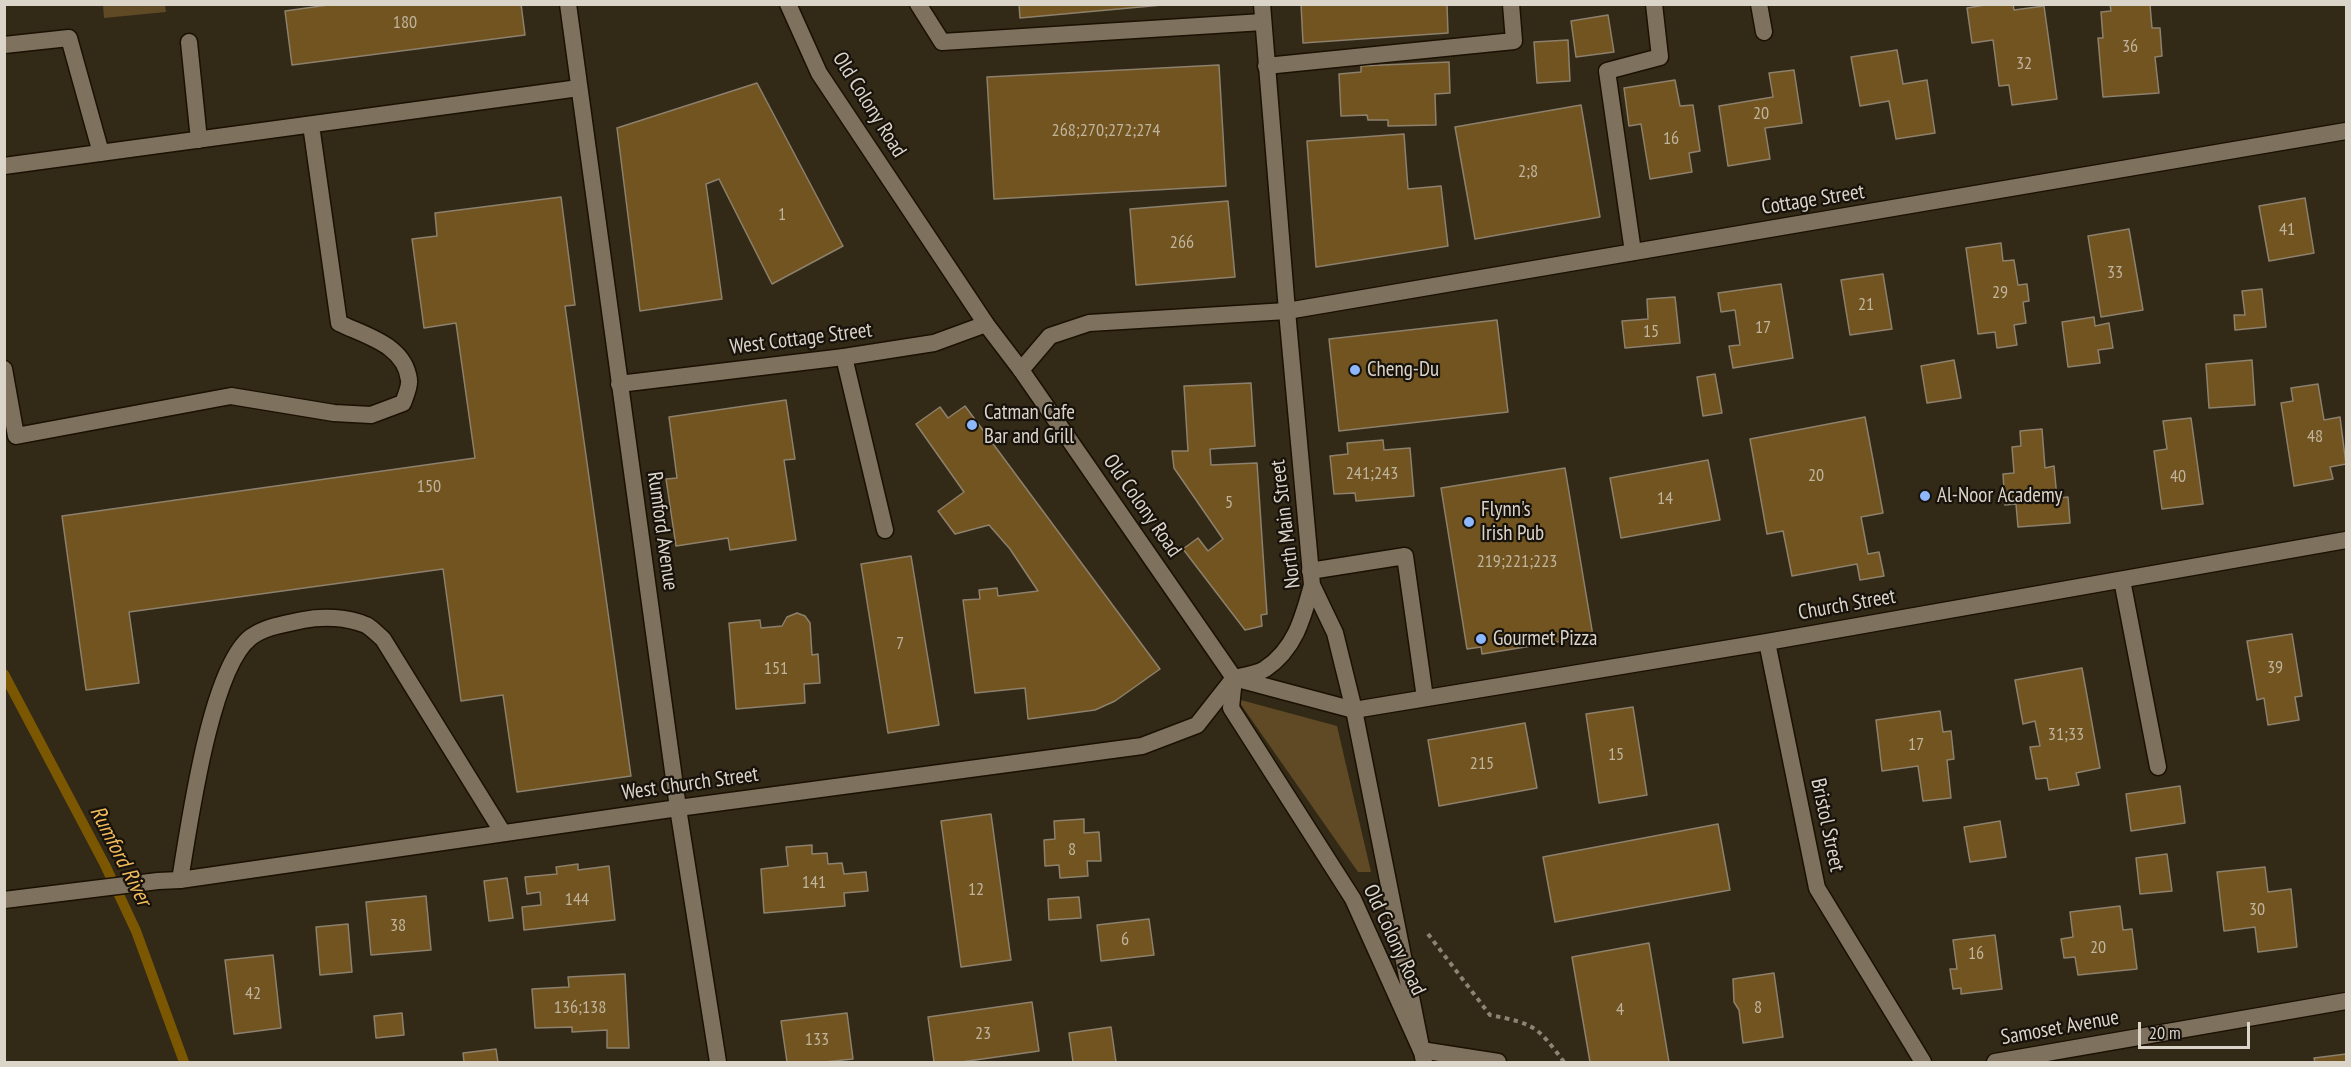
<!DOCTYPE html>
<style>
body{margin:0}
#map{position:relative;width:2351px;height:1067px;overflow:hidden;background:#332917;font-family:"PT Sans Narrow",sans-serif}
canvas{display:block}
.frame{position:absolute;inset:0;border:6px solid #dbd4c9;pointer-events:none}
.scale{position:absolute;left:2138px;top:1022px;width:112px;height:27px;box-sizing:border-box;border:3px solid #dbd4c9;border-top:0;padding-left:8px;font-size:18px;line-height:21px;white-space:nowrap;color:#dbd4c9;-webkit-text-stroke:4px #17120b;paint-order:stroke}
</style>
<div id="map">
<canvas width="2351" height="1067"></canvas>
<div class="frame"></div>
<div class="scale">20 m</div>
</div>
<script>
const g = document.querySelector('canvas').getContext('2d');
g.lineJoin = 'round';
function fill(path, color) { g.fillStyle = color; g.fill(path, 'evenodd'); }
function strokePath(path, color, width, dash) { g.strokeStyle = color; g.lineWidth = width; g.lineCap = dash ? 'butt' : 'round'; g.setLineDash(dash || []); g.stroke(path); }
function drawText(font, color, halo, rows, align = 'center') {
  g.font = font + ' "PT Sans Narrow",sans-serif'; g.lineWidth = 4.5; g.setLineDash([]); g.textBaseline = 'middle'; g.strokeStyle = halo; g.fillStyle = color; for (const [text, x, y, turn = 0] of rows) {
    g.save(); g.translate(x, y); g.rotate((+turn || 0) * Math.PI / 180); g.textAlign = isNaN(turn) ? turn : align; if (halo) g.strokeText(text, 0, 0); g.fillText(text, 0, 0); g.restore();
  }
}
const green = new Path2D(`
 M103,5H165L166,12L104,18Z
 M1237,699L1337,726L1371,872H1358Z`);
const stream = new Path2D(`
 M4,674L105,865L136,931L184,1062`);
const building = new Path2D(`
 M335,4H521L525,35L292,65L285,11Z
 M1019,4H1173L1020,18Z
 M1301,4H1447L1448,33L1303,43Z
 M1991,4H2013L2014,10L2044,6L2057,99L2012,105L2009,85L1999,86L1993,40L1972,43L1967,8Z
 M2110,4L2150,5L2152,28H2160L2162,56L2155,57L2159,93L2103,97L2098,38H2103L2101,12L2111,11Z
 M1608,15L1614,52L1576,57L1571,21Z
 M1568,40L1570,81L1537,83L1534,42Z
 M1897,50L1903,84L1927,80L1935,133L1896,139L1889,101L1860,106L1851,57Z
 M1449,62L1450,93L1435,94L1436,125L1388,126V120H1368L1367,115L1341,116L1339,74L1361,72V66Z
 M1219,65L1226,186L994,199L987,77Z
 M1794,70L1802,123L1765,128L1770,159L1728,166L1719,106L1773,97L1769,73Z
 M1675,80L1680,106L1693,105L1700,151L1689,153L1692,172L1650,179L1641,124L1629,126L1624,88Z
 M757,83L843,246L772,284L719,179L706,184L722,299L640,311L617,128Z
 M1581,105L1600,217L1475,239L1455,127Z
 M1404,134L1408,189L1441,186L1448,246L1316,267L1307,141Z
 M561,197L575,305L565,306L631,776L517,792L503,695L461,701L443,569L129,612L139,683L86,690L62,516L475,458L456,323L424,328L412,239L437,236L435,213Z
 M2305,198L2314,253L2269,261L2259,206Z
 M1228,201L1235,277L1136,285L1130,209Z
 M2129,229L2143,310L2101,317L2088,236Z
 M2001,243L2003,261L2014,260L2018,285L2027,284L2029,301L2023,302L2026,323L2014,325L2017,345L1997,348L1995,332L1978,334L1966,248Z
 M1883,274L1892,329L1850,335L1841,280Z
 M1781,284L1793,358L1733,368L1729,346L1740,345L1735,310L1721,312L1718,293Z
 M2262,289L2266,327L2235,330L2234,315H2245L2242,291Z
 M1675,297L1680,343L1625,348L1622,321L1648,319L1647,299Z
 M2094,317L2095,326L2109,323L2113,348L2098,350L2100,363L2068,367L2062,322Z
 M1497,320L1508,412L1339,431L1329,339Z
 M1954,360L1961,398L1927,403L1921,366Z
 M2252,360L2255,405L2209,408L2206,364Z
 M1715,374L1722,413L1703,416L1697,377Z
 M1251,383L1255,446L1210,449L1211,465L1257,463L1267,614L1261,615L1262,626L1245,630L1183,549L1198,538L1208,551L1223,539L1174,468L1172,451H1188L1184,386Z
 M2318,384L2324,420L2340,417L2346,464L2330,467L2333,479L2294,486L2281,403L2293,401L2291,388Z
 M786,400L795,459L784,460L796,540L730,550L728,538L676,546L666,479L677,478L669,417Z
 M965,406L1160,669L1115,701L1095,710L1028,719L1025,688L975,693L963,600L980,599L979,590L997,588L998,596L1038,591L1010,549L989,525L955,534L938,511L964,492L916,424L940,407L948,418Z
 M1865,417L1883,513L1861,517L1868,554L1879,552L1884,576L1860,580L1857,564L1792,576L1783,531L1767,534L1750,439Z
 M2191,418L2203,504L2162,509L2154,451L2167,449L2163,421Z
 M2042,429L2045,468L2054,466L2057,498L2068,497L2070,523L2018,527L2016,504L2005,505L2003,474L2014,473L2012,447L2021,446L2020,431Z
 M1383,440L1384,450L1410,448L1414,496L1356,501L1355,493L1334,494L1330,456L1348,454L1347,443Z
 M1708,460L1720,520L1621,538L1610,478Z
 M1565,468L1593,636L1482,654L1481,647L1467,649L1441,488Z
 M911,556L939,725L888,733L861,564Z
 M797,613L805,616L810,623L812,655L818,654L820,683L804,684L805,703L736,709L729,623L760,620L761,628L782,626L787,617Z
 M2292,634L2302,696L2295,697L2299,720L2268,725L2264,698L2257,700L2247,641Z
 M2082,668L2100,768L2076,773L2079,785L2049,790L2047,778L2036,779L2030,747L2040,746L2035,721L2023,724L2015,680Z
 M1633,707L1647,795L1599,803L1586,714Z
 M1940,711L1943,732L1951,731L1954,759L1947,760L1951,798L1923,801L1918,766L1882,771L1876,720Z
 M1525,723L1537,788L1439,806L1428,740Z
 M2180,786L2185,823L2131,831L2126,794Z
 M991,814L1011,960L961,967L941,821Z
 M1084,819V833L1099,832L1101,861H1087L1088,876L1060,878L1059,865L1045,866L1044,840L1055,839L1054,821Z
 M2000,821L2006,857L1970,862L1964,827Z
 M1718,824L1730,890L1555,922L1543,857Z
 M812,845V854L827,853L828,864L842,863L844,874L866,872L868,891L844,893L845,906L764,913L761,869L788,866L786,847Z
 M2167,854L2172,891L2140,894L2136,858Z
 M578,864V870L609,866L615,920L524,930L522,907L541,905L540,892L527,894L525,877L557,874L556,867Z
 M2265,867L2268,892L2291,889L2297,947L2258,952L2255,927L2224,931L2217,872Z
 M507,878L513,918L489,921L484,881Z
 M426,896L431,950L371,955L366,902Z
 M1079,897L1081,918L1049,920L1048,899Z
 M2120,906L2123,930L2132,929L2137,969L2078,975L2075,957L2064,958L2061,939L2073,937L2070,912Z
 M1149,919L1154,955L1101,961L1097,925Z
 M348,924L352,972L320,975L316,927Z
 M1995,935L2002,989L1961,994V988L1953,989L1950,969H1957L1953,940Z
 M1649,943L1669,1062H1590L1572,957Z
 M273,955L281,1028L234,1034L225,960Z
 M1774,973L1783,1037L1743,1043L1739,1010L1734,1002L1733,979Z
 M625,974L629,1048H607V1030L572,1032V1027L535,1028L532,989L569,987L568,977Z
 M1032,1002L1039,1051L961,1062H934L928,1017Z
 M402,1013L404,1035L376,1038L374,1016Z
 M847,1013L853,1059L824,1062H787L781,1021Z
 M1111,1027L1116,1062H1073L1069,1033Z
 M496,1049L498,1062H464L463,1053Z
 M2346,1054V1062H2315L2314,1058Z`);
const path = new Path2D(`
 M1428,934L1490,1015C1535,1024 1537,1026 1564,1062`);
const service = new Path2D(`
 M918,4L942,42L1263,22
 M1759,4L1764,32
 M189,42L199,140
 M4,45L69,38L101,153
 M1266,66L1514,41L1511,4
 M4,166L579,88
 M1633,252L1607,71L1660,57L1654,4
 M844,357L885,530
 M4,369L16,436L231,396L334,413L371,415L403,403C405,397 410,387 409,380C405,345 366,336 339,323L311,125
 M1310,571L1405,556L1425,698
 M2122,580L2158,767
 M180,880C189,827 210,668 251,637C266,626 285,624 303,620C323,616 347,617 366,625C372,628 378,635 383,639L503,833`);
const minor = new Path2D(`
 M568,4L678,808L718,1062
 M1021,370L1050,336L1089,323L1287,311L2346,131
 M619,384L844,357L934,343L986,324
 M1767,642L1817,888L1923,1062
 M4,900L158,881L180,880L678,808L1142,746L1197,725L1234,678L1354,710L1767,642L2346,540
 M1421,1050L1498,1062
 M1995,1062L2346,1001`);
const secondary = new Path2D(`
 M788,4L819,73L986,324L1021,370L1234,678L1231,708L1353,899L1421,1050
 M1262,4L1287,311L1312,585L1335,633L1354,710L1424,1062
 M1234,678C1243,676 1257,674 1265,669C1295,649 1303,618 1312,585`);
const markers = [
 [1355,370,6,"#8eb8fd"],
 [972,425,6,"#8eb8fd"],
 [1925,496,6,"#8eb8fd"],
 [1469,522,6,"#8eb8fd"],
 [1481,639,6,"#8eb8fd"]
];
const numberNames = [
 ["180",405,23],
 ["36",2130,47],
 ["32",2024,64],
 ["20",1761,114],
 ["268;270;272;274",1106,131],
 ["16",1671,139],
 ["2;8",1528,172],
 ["1",782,215],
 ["41",2287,230],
 ["266",1182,243],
 ["33",2115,273],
 ["29",2000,293],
 ["21",1866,305],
 ["17",1763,328],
 ["15",1651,332],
 ["48",2315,437],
 ["241;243",1372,474],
 ["20",1816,476],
 ["40",2178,477],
 ["150",429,487],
 ["14",1665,499],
 ["5",1229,503],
 ["219;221;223",1517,562],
 ["7",900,644],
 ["39",2275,668],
 ["151",776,669],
 ["31;33",2066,735],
 ["17",1916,745],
 ["15",1616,755],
 ["215",1482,764],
 ["8",1072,850],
 ["141",814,883],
 ["12",976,890],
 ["144",577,900],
 ["30",2257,910],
 ["38",398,926],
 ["6",1125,940],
 ["20",2098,948],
 ["16",1976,954],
 ["42",253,994],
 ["136;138",580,1008],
 ["8",1758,1008],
 ["4",1620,1010],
 ["23",983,1034],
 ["133",817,1040]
];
const streetNames = [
 ["Old Colony Road",869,105,58],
 ["Cottage Street",1813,200,-9],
 ["West Cottage Street",801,339,-7],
 ["Old Colony Road",1142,506,55],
 ["North Main Street",1286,524,-97],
 ["Rumford Avenue",662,531,82],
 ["Church Street",1847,605,-10],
 ["West Church Street",690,784,-8],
 ["Bristol Street",1827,825,78],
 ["Old Colony Road",1394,940,65],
 ["Samoset Avenue",2060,1028,-10]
];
const poiNames = [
 ["Cheng-Du",1367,370],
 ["Catman Cafe",984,413],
 ["Bar and Grill",984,437],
 ["Al-Noor Academy",1937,496],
 ["Flynn's",1481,510],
 ["Irish Pub",1481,534],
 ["Gourmet Pizza",1493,639]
];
const waterNames = [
 ["Rumford River",120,856,63]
];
fill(green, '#5f4a25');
strokePath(stream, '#7c5702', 10);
fill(building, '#71541f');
strokePath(building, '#8d816d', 1.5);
strokePath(service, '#1b1102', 19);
strokePath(minor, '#1b1102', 19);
strokePath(secondary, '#1b1102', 19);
strokePath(path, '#8d8476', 4, [4.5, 4.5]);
strokePath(service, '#7e715e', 16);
strokePath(minor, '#7e715e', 16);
strokePath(secondary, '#7e715e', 16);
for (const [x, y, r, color] of markers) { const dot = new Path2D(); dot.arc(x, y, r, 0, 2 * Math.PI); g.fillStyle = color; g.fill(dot); strokePath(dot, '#17120b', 2); }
drawText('18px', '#c0b49e', null, numberNames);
drawText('21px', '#dbd4c9', '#17120b', streetNames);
drawText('21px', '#dbd4c9', '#17120b', poiNames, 'left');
drawText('italic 22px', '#f1bb5a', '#17120b', waterNames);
</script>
